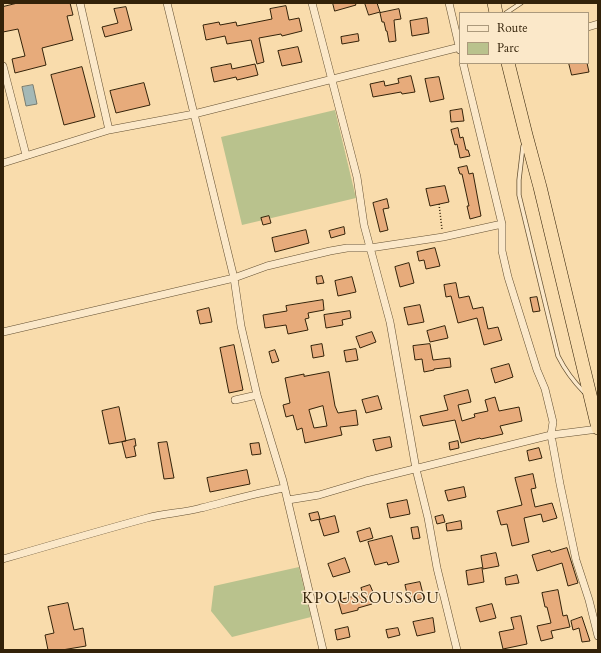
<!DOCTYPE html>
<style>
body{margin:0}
#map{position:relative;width:601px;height:653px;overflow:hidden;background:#f9dcac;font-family:Cardo,serif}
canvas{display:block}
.frame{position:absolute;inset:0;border:4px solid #332209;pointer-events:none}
.legend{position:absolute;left:459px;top:12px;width:130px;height:52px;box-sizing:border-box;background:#fbe8c9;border:1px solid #ab997c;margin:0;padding:5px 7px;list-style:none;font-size:12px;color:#332209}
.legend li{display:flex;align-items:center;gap:8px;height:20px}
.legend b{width:20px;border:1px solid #ab997c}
</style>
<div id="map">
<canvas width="601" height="653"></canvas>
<div class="frame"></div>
<ul class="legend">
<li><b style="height:5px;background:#fbe8c9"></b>Route</li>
<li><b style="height:11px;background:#b9c28d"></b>Parc</li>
</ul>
</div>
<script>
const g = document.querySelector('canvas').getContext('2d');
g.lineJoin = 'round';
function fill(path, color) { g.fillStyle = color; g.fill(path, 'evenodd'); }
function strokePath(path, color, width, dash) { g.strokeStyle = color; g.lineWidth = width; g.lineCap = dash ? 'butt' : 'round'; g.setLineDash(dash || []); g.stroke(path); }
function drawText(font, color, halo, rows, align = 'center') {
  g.font = font + ' Cardo,serif'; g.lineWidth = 3; g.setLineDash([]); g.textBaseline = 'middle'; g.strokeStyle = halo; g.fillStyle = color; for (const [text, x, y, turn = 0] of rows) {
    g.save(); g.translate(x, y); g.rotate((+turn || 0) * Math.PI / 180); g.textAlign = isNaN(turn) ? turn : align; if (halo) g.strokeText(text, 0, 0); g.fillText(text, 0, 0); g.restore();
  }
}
const green = new Path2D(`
 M335,110L356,198L242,225L221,137Z
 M299,567L311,617L232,637L211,611L214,586Z`);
const water = new Path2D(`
 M33,85L37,104L26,106L22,87Z`);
const building = new Path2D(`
 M18,3H70L73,15L67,16L73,40L42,48L46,65L15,73L12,59L25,56L18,29L3,32V7Z
 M333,3H355L356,5L335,11Z
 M365,3H377L380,12L369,15Z
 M286,6L289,20L299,18L302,31L282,36L281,34L259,38L264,62L257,64L251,40L227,44L225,36L206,40L203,25L219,22L220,25L236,22L237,26L272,19L270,9Z
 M126,7L132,30L105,37L102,27L118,23L114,9Z
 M399,9L401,19L394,20L396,41L389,42L387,31H386L384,22H382L380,13Z
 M427,18L429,33L412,36L410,21Z
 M358,34L359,41L342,44L341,37Z
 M298,47L302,62L282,66L278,51Z
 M569,63H587L589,72L572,75Z
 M231,64L232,69L255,64L258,75L237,80L236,77L214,82L211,68Z
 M82,67L95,117L64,125L51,75Z
 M411,76L415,92L402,94L401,92L373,97L370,84L384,81L385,86L399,83L398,79Z
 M439,77L444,99L430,102L425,79Z
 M144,83L150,105L116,113L110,91Z
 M462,109L464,121L451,122L450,111Z
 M458,128L460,138L463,137L466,150H468L470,156L460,158L457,144L455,145L451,130Z
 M467,166L469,174L473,173L481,216L470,219L467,206H469L462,174H460L458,168Z
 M445,186L449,202L430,206L426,189Z
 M387,199L389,208L383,209L388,230L380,232L373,203Z
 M269,216L271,223L263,225L261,218Z
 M344,227L345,234L331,238L329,231Z
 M306,230L309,243L275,252L272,238Z
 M435,248L440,266L426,269L424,260L419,261L417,252Z
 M409,263L414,283L400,287L395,267Z
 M322,276L324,283L317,284L316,277Z
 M352,277L356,292L338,296L335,281Z
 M456,283L459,298L469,296L473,309L483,307L488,329L498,327L502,340L484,345L477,318L458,323L451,296L446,297L444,285Z
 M537,297L540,311L533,312L530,298Z
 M323,300L324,310L308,313L309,318L305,319L308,330L288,334L286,325L265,328L263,315L287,311L286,306Z
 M420,305L424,322L408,325L404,308Z
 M209,308L212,322L200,324L197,311Z
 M350,311L351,318L342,320L343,325L326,328L324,315Z
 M445,326L448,338L430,342L427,331Z
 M372,332L376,342L360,348L356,337Z
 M322,344L324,356L313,358L311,346Z
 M430,344L433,360L450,358L451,367L434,369V370L424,372L422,359L415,360L413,346Z
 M234,345L243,390L229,393L220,348Z
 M356,349L358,360L346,362L344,351Z
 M275,350L279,361L272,363L269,352Z
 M509,364L513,377L495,383L491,369Z
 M329,372L335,406L338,413L356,410L358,425L340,427L342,435L305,443L302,428L297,430L293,415L286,417L283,405L290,403L285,378L304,374V376ZM323,406L327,426L314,428L309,410Z
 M468,390L471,402L458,405L462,421L475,417L474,414L488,411L485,400L495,397L499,411L519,407L522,421L500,426L503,434L481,439L480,438L461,443L455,420L423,426L420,416L448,410L444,396Z
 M378,396L382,409L366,413L362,400Z
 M119,407L126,441L109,444L102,411Z
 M390,437L392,447L376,451L373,440Z
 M135,439L136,446H134L136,456L126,458L122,442Z
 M458,441L459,448L450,450L449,443Z
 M167,442L174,478L164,479L158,443Z
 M259,443L261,454L252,455L250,444Z
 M539,448L542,458L529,461L527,451Z
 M247,470L250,484L210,492L207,478Z
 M533,474L536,488L531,489L535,507L552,503L557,518L543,522L541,514L524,518L529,542L512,546L507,524L501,525L497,511L522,505L515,478Z
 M464,487L466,497L448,501L445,491Z
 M407,500L410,514L390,518L387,504Z
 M318,512L320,519L311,521L309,514Z
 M443,515L445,522L437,524L435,517Z
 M335,516L339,532L324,536L319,520Z
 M461,521L462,529L447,531L446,524Z
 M418,527L420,538L413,539L411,528Z
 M370,528L373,538L360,542L357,532Z
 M392,536L399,562L388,565L387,562L375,565L368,542Z
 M567,548L578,583L568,586L562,563L537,571L532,555L550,550L551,552Z
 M496,553L499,566L483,569L481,556Z
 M345,558L350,572L333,577L328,564Z
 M482,568L484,582L468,585L466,571Z
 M517,575L519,583L506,585L505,578Z
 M420,582L424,598L409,602L405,585Z
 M370,585L373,592L369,594L372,604L358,608V610L342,614L338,600L363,594L361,588Z
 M558,590L563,616L567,615L570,627L551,631L553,638L541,641L537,626L551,623L547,607H545L542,593Z
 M68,603L74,630L83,628L86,646L62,650H48L45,635L54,633L48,607Z
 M492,604L496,618L480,622L476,608Z
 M521,616L527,644L503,649L499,632L514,629L511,618Z
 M582,617L590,641L582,642L579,628L573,630L571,621Z
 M433,618L435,632L417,636L413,622Z
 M348,627L350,637L337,640L335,630Z
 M398,628L400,635L388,638L386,630Z`);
const path = new Path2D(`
 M439,204L442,229`);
const lane = new Path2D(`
 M506,13L521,3
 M523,146L519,180V195L558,356C565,370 573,381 584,392`);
const street = new Path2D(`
 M80,3L109,130
 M167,3L234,278L241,326L257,395L283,481L323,650
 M312,3L357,177L364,225L390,322L416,469L428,518L437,568L457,650
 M449,3L460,50
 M588,27L598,24
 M463,63L502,224
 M3,66L26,155
 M3,163L109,130L194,114L460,47
 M3,332L234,278L267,266L330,251L347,248H370L443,237L502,224V251L508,277L537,370L545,389L553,422L551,435L560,484L576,560L589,600L598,636
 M235,400L257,395
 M288,500L319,495L366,481L551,435L598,429
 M3,559C51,545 99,531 147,518C165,513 183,513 201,508C229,501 256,493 284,488`);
const highway = new Path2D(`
 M494,3L496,13
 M508,63L526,135L540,187L598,428`);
const quarterNames = [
 ["KPOUSSOUSSOU",371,600]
];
fill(green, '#b9c28d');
fill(water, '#a4b8b6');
strokePath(water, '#777c71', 1);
fill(building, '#e7ab7b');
strokePath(building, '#332209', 1);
strokePath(lane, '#645032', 5);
strokePath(street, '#645032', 8);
strokePath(highway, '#332209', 14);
strokePath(path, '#332209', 1.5, [1, 2]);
strokePath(lane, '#fbe8c9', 3.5);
strokePath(street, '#fbe8c9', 7);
strokePath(highway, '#f9dcac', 13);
g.letterSpacing = '1px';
drawText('15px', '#332209', '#fbe8c9', quarterNames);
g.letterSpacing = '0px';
</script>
